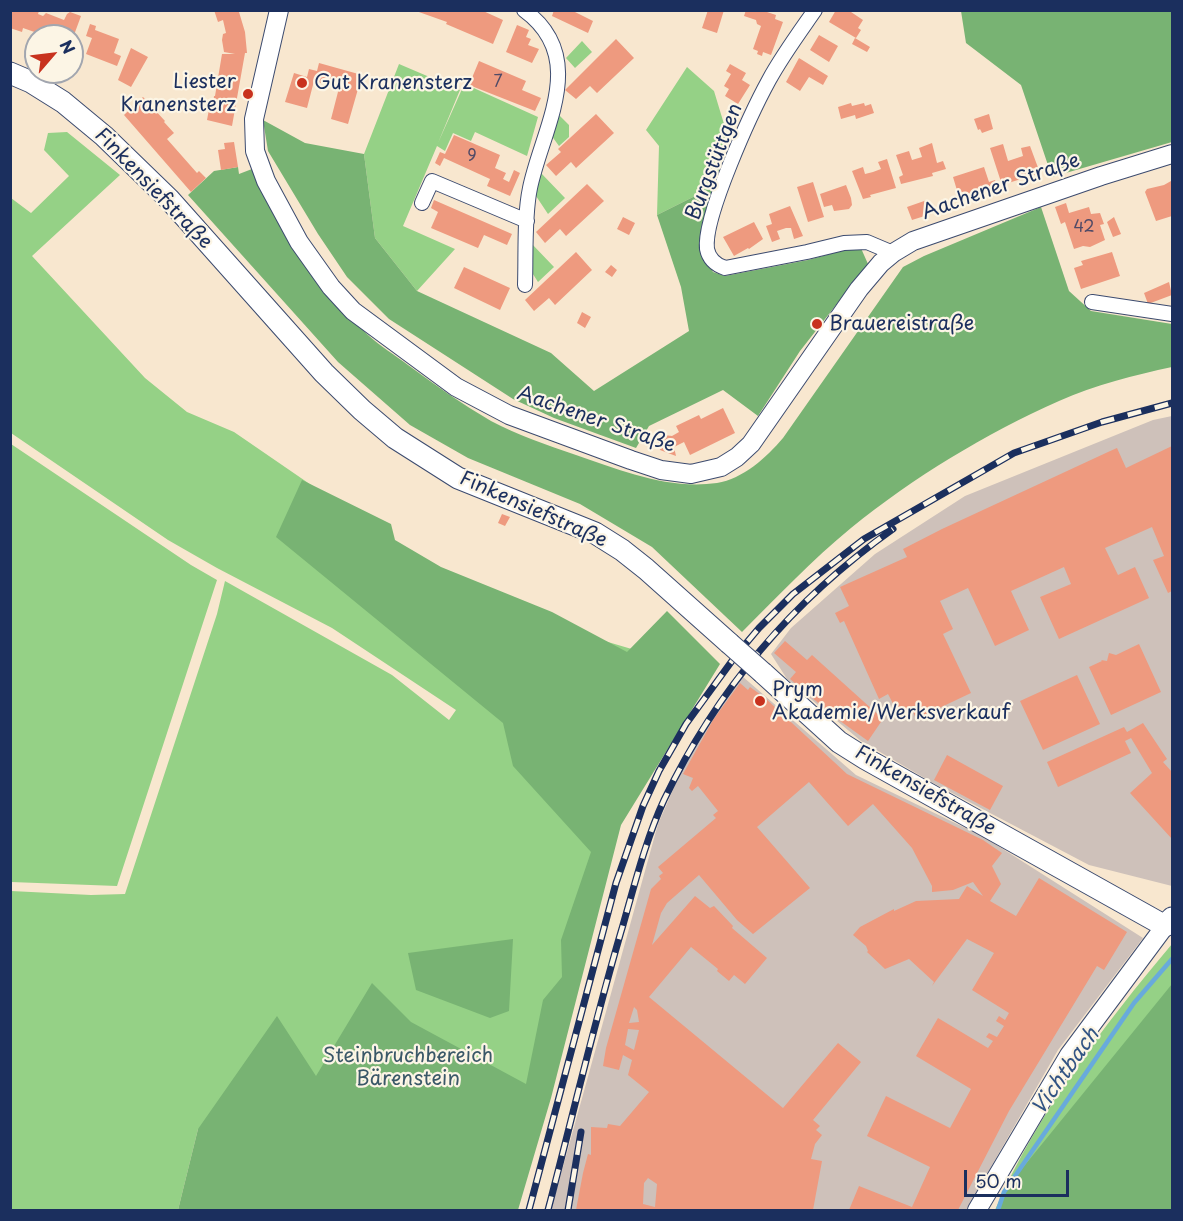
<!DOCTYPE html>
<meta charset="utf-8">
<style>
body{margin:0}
#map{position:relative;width:1183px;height:1221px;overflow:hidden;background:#f8e7cf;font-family:"Playpen Sans",sans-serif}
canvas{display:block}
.frame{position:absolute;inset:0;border:12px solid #1b2f5e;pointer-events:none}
.north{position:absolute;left:24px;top:24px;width:60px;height:60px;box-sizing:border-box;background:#fcf5e5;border:2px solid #a2a6af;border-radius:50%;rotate:62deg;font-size:16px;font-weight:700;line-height:24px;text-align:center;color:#1b2f5e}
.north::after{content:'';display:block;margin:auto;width:21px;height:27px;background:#c8321e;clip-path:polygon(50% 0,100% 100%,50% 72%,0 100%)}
.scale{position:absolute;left:964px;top:1170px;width:105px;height:27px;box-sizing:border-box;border:3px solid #1b2f5e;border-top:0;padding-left:8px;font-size:18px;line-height:21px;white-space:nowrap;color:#1b2f5e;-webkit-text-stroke:4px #fcf5e5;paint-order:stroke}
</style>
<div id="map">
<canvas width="1183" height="1221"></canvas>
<div class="frame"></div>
<div class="north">N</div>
<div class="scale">50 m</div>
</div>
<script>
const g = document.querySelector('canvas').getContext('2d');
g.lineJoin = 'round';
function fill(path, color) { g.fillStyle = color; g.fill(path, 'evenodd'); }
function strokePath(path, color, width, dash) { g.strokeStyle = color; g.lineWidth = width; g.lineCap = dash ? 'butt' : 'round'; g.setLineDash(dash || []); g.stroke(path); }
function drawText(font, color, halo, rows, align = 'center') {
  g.font = font + ' "Playpen Sans",sans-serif'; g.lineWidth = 4.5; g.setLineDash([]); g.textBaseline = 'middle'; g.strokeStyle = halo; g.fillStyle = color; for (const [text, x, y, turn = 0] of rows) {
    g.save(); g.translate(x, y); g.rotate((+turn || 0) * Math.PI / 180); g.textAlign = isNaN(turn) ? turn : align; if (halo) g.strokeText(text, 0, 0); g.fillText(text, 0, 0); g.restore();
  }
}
const industrial = new Path2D(`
 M1172,416V886L1089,865L933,783L861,741L787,679L771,654L791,628L875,554L965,496L1153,420Z
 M742,676L856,775L984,837L1143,938L1058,1050L972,1200L968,1210H551L658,824L680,774L708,725Z`);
const green = new Path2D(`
 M582,41L592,52L575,68L566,58Z
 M399,64L460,90L438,143L462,89L467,85L538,117L527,156L475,132L471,141L453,133L445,151L437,146L403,226L455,249L417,291L375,238L364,154Z
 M687,67L714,91L727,134L715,186L657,215L659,146L646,130Z
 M558,114L569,125V137L559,146L551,135Z
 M67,132L120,175L32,256L145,378L187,412L234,432L400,546L537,621L635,650L628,797L550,1082L198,1129L178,1210H11V891L91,895L125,894L217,614L225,581L392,675L449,720L456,710L332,628L217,568L168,540L11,433V198L31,213L69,176L44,150L48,133Z
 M540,172L565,198L548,214L534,193Z
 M531,243L554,267L538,282L531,271Z
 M11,444L191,565L217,580L117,886L11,882Z
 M1172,944V1210H995C1038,1112 1103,1026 1172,944Z`);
const forest = new Path2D(`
 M961,11H1172V142L1052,177L1021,85L966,43Z
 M263,120L305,143L364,154L375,238L417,291L551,353L594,391L689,331L681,287L657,215L715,186L702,224L701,247L713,272L725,276L808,260L860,246L868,264L800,351L758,416L723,390L649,426L636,448L554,418L513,399L389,319L347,277L318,234L268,151Z
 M238,167L239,174L252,169C281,235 316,285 368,335C380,346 395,355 408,365C435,385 462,404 491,421C517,435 547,445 576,455C620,470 668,490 717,483C743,479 767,457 783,438L903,267L924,256L1041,207L1069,291L1091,311L1172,324V367C1135,375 1095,385 1059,401C985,434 914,477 851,528C812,560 777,597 742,632L652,547L580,504L468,458L410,425L338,362L188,195L214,171Z
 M302,480L391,524L395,540L441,567L552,612L627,652L667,611L720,664L621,825L551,1098L518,1210H178L198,1129L277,1016L316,1076L372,983L411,1022L526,1084L543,1000L562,977L561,940L591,852L513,766L503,723L276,537Z
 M513,939L509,1011L490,1018L416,990L408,953Z
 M1172,984V1210H996L1003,1192Z`);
const stream = new Path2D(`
 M998,1210L1004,1192L1134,1003L1172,959`);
const building = new Path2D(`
 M10,10H38L39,11L38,14L43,16L46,13L64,20L67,14L70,12L81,16L74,35L46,36L23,28L22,32L10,28Z
 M214,10L239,12L245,32L247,53H245L232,126L207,120L210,104H213L214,96H215L222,54H235L224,52L222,40L223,34L226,33L223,20L218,22Z
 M481,10L503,20L493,44L446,24L447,22L416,11Z
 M554,10H571L593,21L588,33L552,16Z
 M708,10H724L717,33L702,28Z
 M746,10H768L767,12L776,15L775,19L783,22L771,55L763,52L762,56L757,54L758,51L753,49L761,26L757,24L756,20L744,16Z
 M836,10H848L863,20L858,28L861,30L856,38L829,22Z
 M90,24L96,26L95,30L119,39L114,53L121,56L117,66L86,54L92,38L86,36Z
 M517,25L529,30L526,37L531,39L528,45L539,49L532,63L506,52Z
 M819,35L838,46L829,62L810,50Z
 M855,38L870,47L867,52L852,44Z
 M616,39L634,58L597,93L590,86L576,99L565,90Z
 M131,48L148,57L131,87L118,80Z
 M799,58L828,76L823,85L809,77L800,91L786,82Z
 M479,61L526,81L522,90L541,98L535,111L469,85Z
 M319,63L362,75L348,124L331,119L339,88L314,81L307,108L285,102L294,73L307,77L309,69L317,71Z
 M730,64L746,73L742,80L750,85L738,104L725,96L729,89L724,86L731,74L726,71Z
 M143,97L165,121L164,122L174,133L167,139L197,173L199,171L206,178L191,192L124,115Z
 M851,103L852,106L864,103L865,106L871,104L874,113L856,119L855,115L841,119L838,107Z
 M596,114L614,133L576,168L571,162L556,176L546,165L561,152L558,149Z
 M989,114L993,129L982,133L980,129L978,130L974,119Z
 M454,135L500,155L495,168L506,173L503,179L509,182L514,170L520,173L510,196L487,186L490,179L444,158L440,166L435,163L440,152L445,154Z
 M234,142L238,167L221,170L218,150L225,149L224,143Z
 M932,143L937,163L943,161L946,169L932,173L933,176L901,184L899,177L903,175L896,155L909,151L912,160L922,157L919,148Z
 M1003,144L1008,161L1023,156L1021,148L1030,146L1040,173L1002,185L990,148Z
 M887,159L896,188L870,195L871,197L863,199L852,171L863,167L865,174L873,172L881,169L878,162Z
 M984,167L989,182L995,180L999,192L991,194L989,187L959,197L953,177Z
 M1171,181L1172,183V216L1156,221L1145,192L1147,189L1164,185Z
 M813,182L824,217L808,222L797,187Z
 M587,184L604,201L566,236L560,229L545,243L536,232Z
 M846,185L851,198L852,205L849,209L834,211L832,205L824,207L820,194Z
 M434,200L512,234L507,245L484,235L478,248L431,228L438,212L431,208Z
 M927,200L931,214L912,220L907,207Z
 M1066,203L1069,213L1089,207L1091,214L1100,213L1104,224L1100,225L1105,240L1090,247L1083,246L1074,249L1065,222L1061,224L1055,207Z
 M790,206L803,236L794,239L791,228H786L777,231L780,239L772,242L766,226L772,224L769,214Z
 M623,217L635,223L629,235L617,229Z
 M1114,217L1121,234L1113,237L1107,222Z
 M754,222L763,239L749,249L748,248L734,256L723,237Z
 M576,252L592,270L555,305L549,298L534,311L525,300Z
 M1112,252L1120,276L1081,289L1074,268L1083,265L1081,261Z
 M611,265L617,270L612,277L605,272Z
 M464,267L510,288L500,310L454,288Z
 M1169,282L1172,295L1148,304L1144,293Z
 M582,312L591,317L585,328L577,323Z
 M723,408L735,433L690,455L684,442L674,447L676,456L660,450L656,434L672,436L679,432L676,426L699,415L701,419Z
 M1172,446V591L1168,593L1153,560L1164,556L1152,527L1105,548L1118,575L1135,567L1149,598L1059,639L1040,597L1071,584L1064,567L1011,591L1029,630L995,646L968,588L940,601L953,629L943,634L971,693L916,719L912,709L899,715L888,694L879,699L844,621L840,623L835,613L849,606L840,587L907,557L903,549L942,529L1108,452L1117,448L1126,468Z
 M502,514L510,517L505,526L498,523Z
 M785,641L807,660L812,655L883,719L868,741L836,718L790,679L796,672L774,653Z
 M1139,644L1161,692L1111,715L1089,667L1102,661L1101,660L1107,661L1109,653L1116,655Z
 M1077,675L1100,724L1043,750L1020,701Z
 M740,683L748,690L750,687L764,697L847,774L983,840L1002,853L992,866L1001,884L990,901L1016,916L1039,878L1127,932L1104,970L1097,966L1009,1111L958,1210H849L859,1186L912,1207L930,1167L867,1136L886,1096L950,1128L971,1089L916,1056L938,1018L988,1048L993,1041L986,1037L989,1033L997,1037L1004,1026L996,1021L999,1016L1005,1020L1009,1013L972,990L994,953L967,939L932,986L934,982L909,959L885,969L867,952L868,951L866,946L853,935L860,927L894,909V911L916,901L959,899L967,886L983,896L973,882L953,890L932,892V886L912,848L873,804L848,826L809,782L757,827L810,888L753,934L737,920L699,875L667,903L661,913L652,945L695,896L710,908L714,906L733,926L732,928L767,958L745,984L734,975L729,981L717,971L718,969L691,947L649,997L783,1108L838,1043L861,1062L813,1120L820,1126L816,1130L822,1135L815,1144L811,1159L822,1161L813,1210H576L583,1173L588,1154L591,1155V1127L607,1128L608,1124L620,1126L649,1092L628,1075L632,1060L623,1055L619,1070L603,1066L606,1048L651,889L661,879L659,876L663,873L658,867L716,818L713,815L718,811L698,786L692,791L689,788L693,778L683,774L713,720ZM634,1007L637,1010L639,1022L629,1023ZM628,1029L639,1030L634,1050L625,1045ZM648,1178L657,1184L655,1207L643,1204L644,1183Z
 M1143,723L1167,759L1163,762L1172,772V839L1130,793L1152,773L1131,738L1125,741L1131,753L1058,787L1047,762L1124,727L1127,732Z
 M947,755L1003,786L990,810L934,780Z`);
const street = new Path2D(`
 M524,10C590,58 542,129 530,188C524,216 526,256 525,285
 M815,10C799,33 782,56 769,80C752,111 703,217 707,249C709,259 716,265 725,268L807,252L844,243L867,242L893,253
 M422,203L432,181L527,221
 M1092,302L1172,314`);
const secondary = new Path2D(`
 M279,10L254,119L255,151L266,181L299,242L331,287L353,311L456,387L509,415L631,460L661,470L691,474L721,467L737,457L751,444L859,289L881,263L893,253L913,241L1101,176L1172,154
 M977,1210L1069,1055L1165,926`);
const primary = new Path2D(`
 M10,73L31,82L63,102L104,136L169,199L324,373L362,410L395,438L458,478L595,533L622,550L646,569L729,643
 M763,673L839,742L866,759L1165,926L1172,918`);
const rail = new Path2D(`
 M529,1210L616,883L643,806L659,771L686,724L737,654L759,628L793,594L864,539L1014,453L1102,422L1172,403
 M548,1210C573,1115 595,1019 623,925C635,883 646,839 664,800C717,689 793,600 893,529
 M568,1210L581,1132`);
const primaryBridge = new Path2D(`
 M729,643L763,673`);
const markers = [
 [302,83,6,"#c8321e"],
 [248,94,6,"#c8321e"],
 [817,324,6,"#c8321e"],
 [760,701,6,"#c8321e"]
];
const numberNames = [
 ["7",498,83],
 ["9",472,157],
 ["42",1084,228]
];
const poiNames = [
 ["Liester",236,82,"right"],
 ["Kranensterz",236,105,"right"],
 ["Gut Kranensterz",314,83],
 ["Brauereistraße",829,324],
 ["Prym",772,690],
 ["Akademie/Werksverkauf",772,713]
];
const streetNames = [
 ["Burgstüttgen",715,162,-69],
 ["Aachener Straße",1001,187,-19],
 ["Finkensiefstraße",153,189,46],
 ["Aachener Straße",596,420,19],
 ["Finkensiefstraße",533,510,24],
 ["Finkensiefstraße",925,791,30]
];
const parkNames = [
 ["Steinbruchbereich",408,1056],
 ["Bärenstein",408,1079]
];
const waterNames = [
 ["Vichtbach",1066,1072,-55]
];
fill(industrial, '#cec1ba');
fill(green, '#95d186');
fill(forest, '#78b373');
strokePath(stream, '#68aadc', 4.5);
fill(building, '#ee9a7f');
strokePath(street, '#3c4b6f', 16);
strokePath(secondary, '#3c4b6f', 20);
strokePath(primary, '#3c4b6f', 23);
strokePath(street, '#fff', 14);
strokePath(secondary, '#fff', 18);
strokePath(primary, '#fff', 21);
strokePath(rail, '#1b2f5e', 7);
strokePath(rail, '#fcf5e5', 4.5, [14]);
strokePath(primaryBridge, '#3c4b6f', 23, []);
strokePath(primaryBridge, '#fff', 21);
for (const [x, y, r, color] of markers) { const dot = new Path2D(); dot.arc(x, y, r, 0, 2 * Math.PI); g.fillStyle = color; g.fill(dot); strokePath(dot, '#fcf5e5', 2); }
drawText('16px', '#504a66', null, numberNames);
drawText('20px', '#1b2f5e', '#fcf5e5', poiNames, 'left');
drawText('20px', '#1b2f5e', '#fcf5e5', streetNames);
drawText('20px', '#3a5868', '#fcf5e5', parkNames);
drawText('italic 21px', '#325484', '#fcf5e5', waterNames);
</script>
